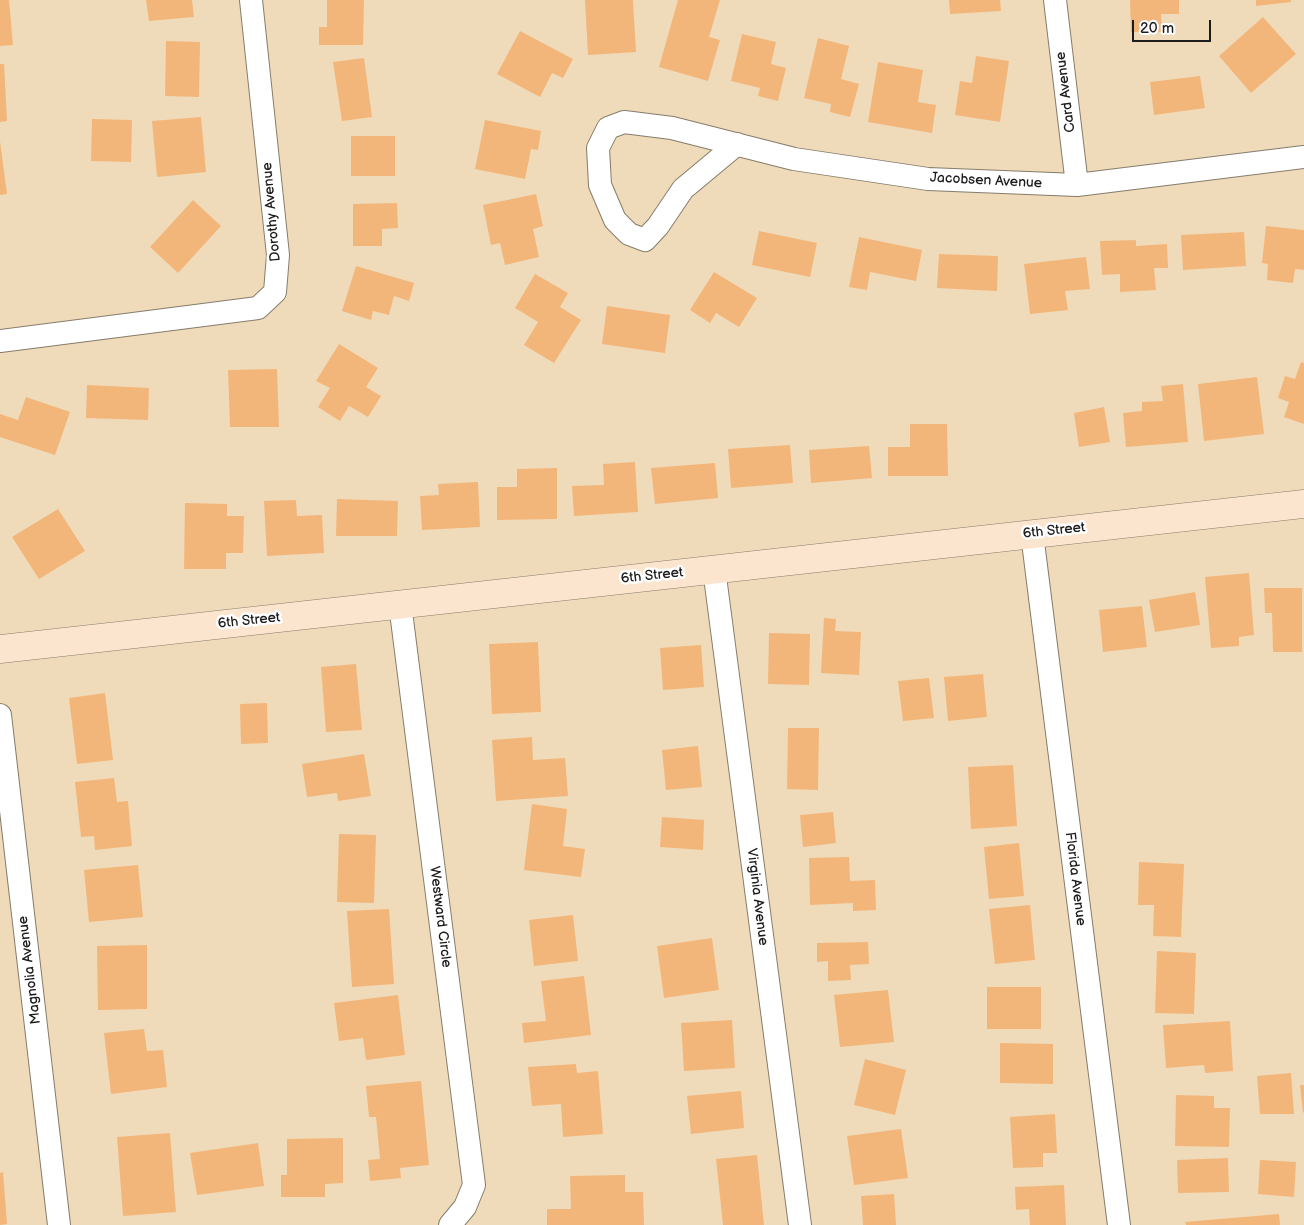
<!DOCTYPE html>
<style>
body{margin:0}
#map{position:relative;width:1304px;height:1225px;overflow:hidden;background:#efdbba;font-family:"Balsamiq Sans",sans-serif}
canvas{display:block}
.scale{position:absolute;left:1132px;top:20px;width:79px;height:22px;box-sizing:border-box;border:2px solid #1c1c1c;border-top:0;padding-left:6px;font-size:15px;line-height:18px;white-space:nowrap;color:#1c1c1c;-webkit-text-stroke:4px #fff;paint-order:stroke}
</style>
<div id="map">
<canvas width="1304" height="1225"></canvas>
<div class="scale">20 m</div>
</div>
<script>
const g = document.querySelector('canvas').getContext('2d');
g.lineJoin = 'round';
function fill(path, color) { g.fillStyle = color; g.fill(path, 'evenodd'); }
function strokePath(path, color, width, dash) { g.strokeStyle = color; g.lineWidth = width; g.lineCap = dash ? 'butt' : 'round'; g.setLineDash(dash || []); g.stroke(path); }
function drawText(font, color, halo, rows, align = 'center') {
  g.font = font + ' "Balsamiq Sans",sans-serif'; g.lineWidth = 5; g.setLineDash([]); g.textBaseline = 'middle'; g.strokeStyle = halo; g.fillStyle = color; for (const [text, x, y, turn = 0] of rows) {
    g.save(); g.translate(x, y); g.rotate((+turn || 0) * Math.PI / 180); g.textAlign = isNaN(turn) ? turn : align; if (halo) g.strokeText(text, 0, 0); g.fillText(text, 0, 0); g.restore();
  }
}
const building = new Path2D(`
 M0,0H9L13,45L0,46Z
 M146,0H192L194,17L149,21Z
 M327,0H364L363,45H319V27H327Z
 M585,0H633L636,52L588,55Z
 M678,0H720L709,37L720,40L708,81L659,67Z
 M949,0H1000L1001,11L950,14Z
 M1130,0H1179V14H1161L1162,32H1131Z
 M1256,0H1291V2L1256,6Z
 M1263,17L1296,54L1251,93L1219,56Z
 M520,31L573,59L563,78L552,73L540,97L497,74Z
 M742,34L776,42L771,64L786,68L778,101L758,96L760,88L731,81Z
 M818,38L849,46L841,79L859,84L850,117L830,112L831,104L804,98Z
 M166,41L200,42L199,97L165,96Z
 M976,56L1009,61L1000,122L955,115L960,81L972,83Z
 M364,58L372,117L342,121L333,62Z
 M878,62L923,70L918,102L936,105L932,133L868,122Z
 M0,64H4L7,121L0,122Z
 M1200,76L1205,108L1154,115L1150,82Z
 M201,117L206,172L157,177L152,121Z
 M92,119L132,120L131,162L91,161Z
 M485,120L541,131L538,150L531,149L525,179L475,169Z
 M351,136H395V176H351Z
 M0,141L7,194L0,195Z
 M536,194L543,226L533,229L539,257L505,265L500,243L491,245L483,205Z
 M193,200L221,226L178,273L150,247Z
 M397,203L398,228L382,229V246H353V204Z
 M1266,226L1304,230V270L1295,269L1293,283L1267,280L1268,264L1262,263Z
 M759,231L817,243L810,277L752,265Z
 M1244,232L1246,266L1183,270L1181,235Z
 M859,237L922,250L916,281L870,272L867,290L849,287Z
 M1136,240V246L1167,244L1168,268H1154L1156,290L1120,292V274L1102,275L1100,241Z
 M939,254L998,256L997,291L937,288Z
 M1086,257L1090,289L1065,291L1068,310L1030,314L1024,264Z
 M356,266L414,283L409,301L394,296L389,315L373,311L371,320L342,311Z
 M714,272L757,298L739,327L716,313L710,323L690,310Z
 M535,274L568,293L560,307L581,320L554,363L524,345L538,322L515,308Z
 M607,306L670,315L665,353L602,344Z
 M339,344L378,368L366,387L381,396L368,417L349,406L340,421L318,407L330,388L316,381Z
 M1301,362L1304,363V424L1284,417L1289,402L1278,398L1285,376L1295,379Z
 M277,369L279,427H230L228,370Z
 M1257,377L1264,434L1204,441L1198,384Z
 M1183,384L1188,442L1126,447L1123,413L1142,411V402L1163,401L1161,386Z
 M87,385L149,388L148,420L86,418Z
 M26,397L70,412L55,455L0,437V414L18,420Z
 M1104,407L1110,442L1079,447L1074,413Z
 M910,424H947L948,476H888V447H910Z
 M790,445L793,483L731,488L728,449Z
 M869,446L872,478L811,483L809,450Z
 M635,462L638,512L574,516L572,486L604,485L603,464Z
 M715,463L718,498L655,504L651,468Z
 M557,468V519L497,520V487H517V469Z
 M478,482L480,527L422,530L420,496L439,495L438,484Z
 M337,499L398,501L397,536H336Z
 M296,500L297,516L322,515L324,553L267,556L264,501Z
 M185,503L227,504V516H244L243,553H226V569H184Z
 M58,509L85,551L39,579L12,537Z
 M1249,573L1254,635L1239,637V646L1211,648L1205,577Z
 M1264,588H1302V652H1273L1272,613H1265Z
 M1195,592L1200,625L1155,632L1149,600Z
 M1142,606L1147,647L1103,652L1099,610Z
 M824,618L836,619L835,631L861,632L859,675L821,673Z
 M769,633L810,634L809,685L768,684Z
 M538,642L541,712L492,714L489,644Z
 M701,645L704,687L663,690L660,648Z
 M356,664L362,730L326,732L321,667Z
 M983,674L987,717L948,721L944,677Z
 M929,678L934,718L903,721L898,681Z
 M105,693L113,760L77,764L69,698Z
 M267,703L268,743L241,744L240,704Z
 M788,728H819L818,790L787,789Z
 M532,737L533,760L565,758L568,796L496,801L492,740Z
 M698,746L702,787L666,790L662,750Z
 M364,754L371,796L338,801L337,793L307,797L302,764Z
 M1013,765L1017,826L971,829L968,767Z
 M114,778L117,802L128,801L132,846L95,850L94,836L81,837L75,782Z
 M532,804L567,809L563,846L585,849L581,877L524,870Z
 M833,812L836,843L803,847L800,815Z
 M662,817L704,820L703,850L660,847Z
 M339,834L376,835L374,903L337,902Z
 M1019,843L1024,896L989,899L984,847Z
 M849,857L850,881L875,880L876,910L853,911V903L810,905L809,858Z
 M1139,862L1184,864L1181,937L1153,936L1154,905H1138Z
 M138,865L143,917L89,922L84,870Z
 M1030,905L1035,960L995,964L989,909Z
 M389,909L394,984L352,987L347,911Z
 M573,915L578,961L534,966L529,920Z
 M712,938L719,990L664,998L657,946Z
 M868,942L869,964L850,965L851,980L828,981V961L817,962V943Z
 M147,945V1009L98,1010L97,946Z
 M1157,951L1196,953L1194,1014L1155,1013Z
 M584,976L591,1035L524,1043L522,1023L546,1021L541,981Z
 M987,987H1041V1029H987Z
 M888,990L894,1042L840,1047L834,995Z
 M398,995L405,1055L366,1060L363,1038L339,1041L334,1003Z
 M732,1020L735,1068L684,1071L681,1023Z
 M1230,1021L1233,1071L1205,1073L1204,1065L1166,1068L1163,1025Z
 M144,1029L147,1051L163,1050L167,1087L111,1094L104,1033Z
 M1000,1043L1053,1044V1084L1000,1083Z
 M865,1059L906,1070L895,1115L854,1105Z
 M576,1064L577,1073L598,1071L603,1134L563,1137L561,1104L532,1106L528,1067Z
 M1291,1073L1294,1114H1260L1257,1076Z
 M421,1081L429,1165L400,1168L401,1178L370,1181L368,1160L380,1159L376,1117H369L366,1086Z
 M1300,1085H1304V1112L1303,1113Z
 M741,1091L744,1128L691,1134L687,1096Z
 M1176,1095L1214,1096V1108H1230L1229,1147L1175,1146Z
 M1055,1114L1057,1153H1043V1167L1013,1168L1010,1117Z
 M901,1129L908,1178L854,1185L847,1136Z
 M170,1133L176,1212L123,1216L117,1137Z
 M343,1138V1183L325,1184V1197H281V1175H287V1139Z
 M258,1143L264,1186L197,1195L190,1153Z
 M757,1155L764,1225H723L716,1159Z
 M1228,1158L1229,1192L1178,1193L1177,1160Z
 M1260,1160L1296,1162L1294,1197L1258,1194Z
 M3,1172L7,1224L0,1225V1173Z
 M625,1175V1192H643L644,1225H547V1209H571L570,1176Z
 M1064,1185L1066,1225H1030L1029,1209L1016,1210L1015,1187Z
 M894,1194L896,1225H863L861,1196Z
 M1279,1214L1280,1225H1186L1185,1222Z`);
const street = new Path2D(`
 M1055,0L1077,185
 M737,144L683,189L658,226L645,240L629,234L615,220L600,185L598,148L608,128L624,122L672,128L794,159L928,179L1077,185L1304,157
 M0,341L258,308L275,292L278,255L251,0
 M1032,534L1119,1225
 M714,569L800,1225
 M400,604L474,1185L465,1207L450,1225
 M0,715L59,1225`);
const secondary = new Path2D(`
 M0,649L1304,504`);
const streetNames = [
 ["Card Avenue",1066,92,-97],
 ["Jacobsen Avenue",986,181,3],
 ["Dorothy Avenue",272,212,-95],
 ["6th Street",1054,531,-6],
 ["6th Street",652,576,-6],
 ["6th Street",249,621,-6],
 ["Florida Avenue",1075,879,83],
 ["Virginia Avenue",757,897,83],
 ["Westward Circle",440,917,83],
 ["Magnolia Avenue",30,970,-97]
];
fill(building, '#f3b67a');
strokePath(street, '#867c6b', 24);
strokePath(secondary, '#867c6b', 29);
strokePath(street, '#fff', 22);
strokePath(secondary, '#fce5cf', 28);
drawText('14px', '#1c1c1c', '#fff', streetNames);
</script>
